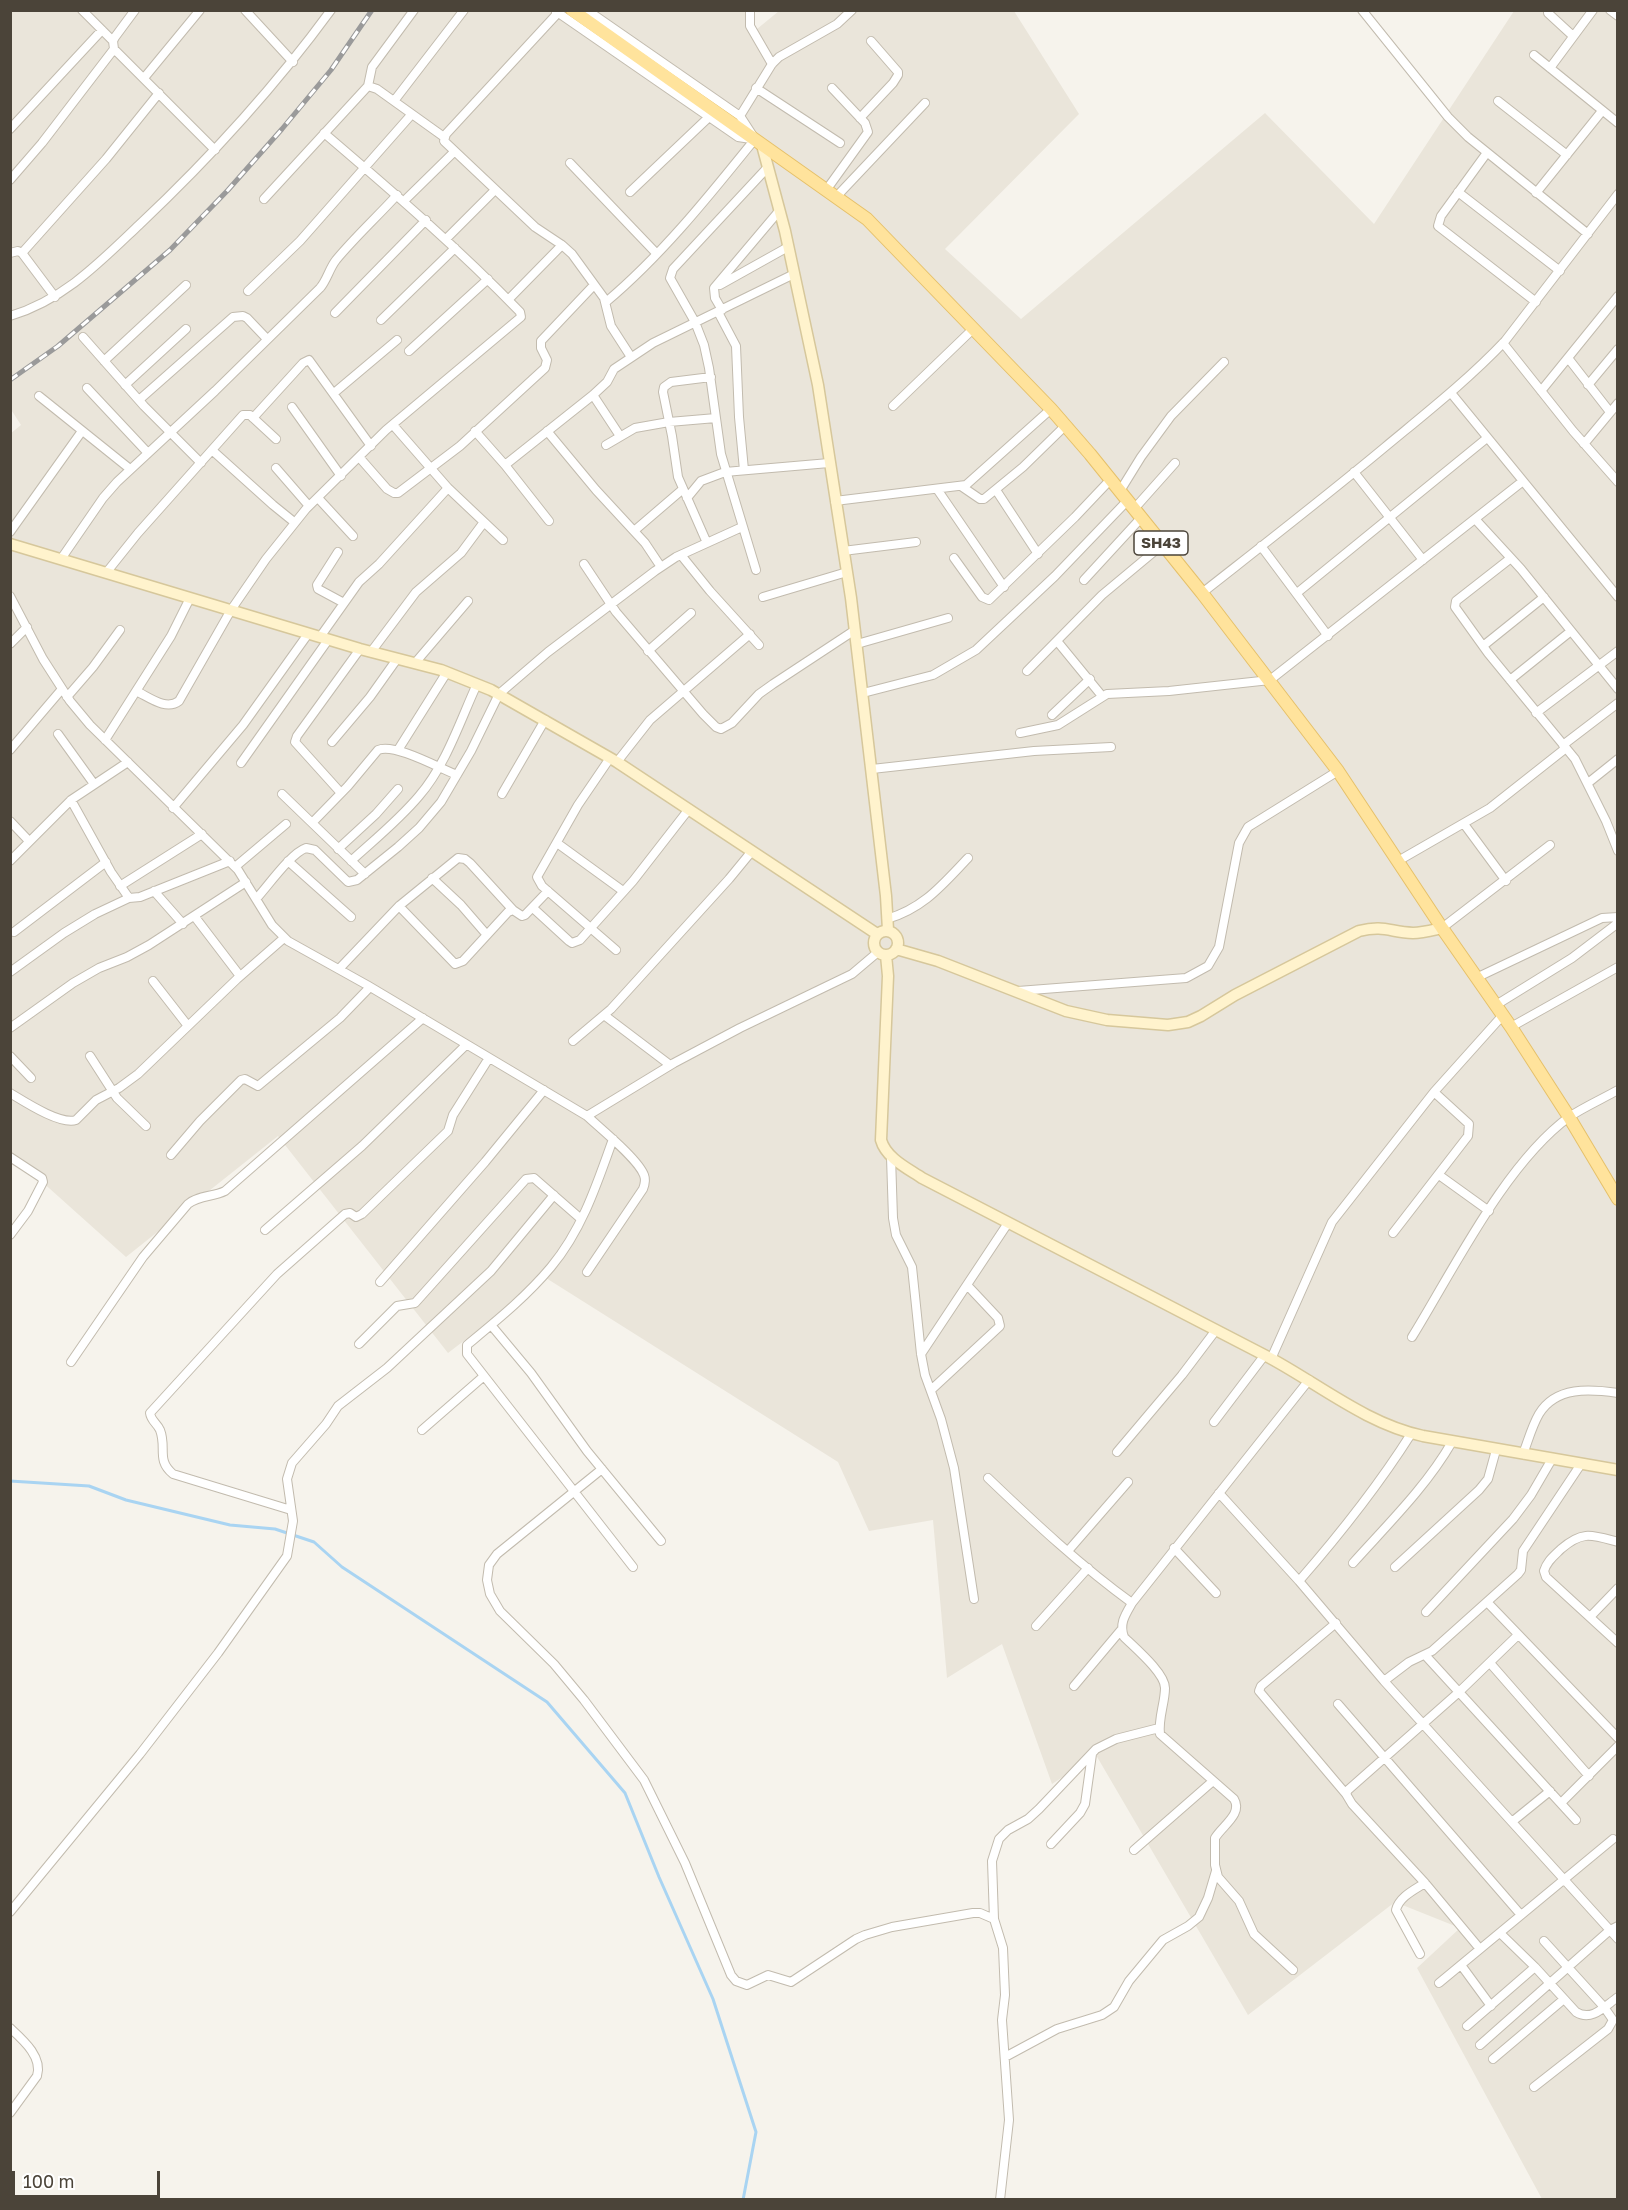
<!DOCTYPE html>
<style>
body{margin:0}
#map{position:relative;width:1628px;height:2210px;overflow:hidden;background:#f6f3ec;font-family:"Golos Text",sans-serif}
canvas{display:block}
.frame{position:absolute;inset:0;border:12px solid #4b4439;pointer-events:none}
.scale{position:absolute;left:12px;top:2171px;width:148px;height:27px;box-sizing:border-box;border:3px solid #4b4439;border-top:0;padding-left:8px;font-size:18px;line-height:21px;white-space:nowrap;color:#4b4439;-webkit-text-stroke:4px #fff;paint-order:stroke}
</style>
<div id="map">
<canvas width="1628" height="2210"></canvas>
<div class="frame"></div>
<div class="scale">100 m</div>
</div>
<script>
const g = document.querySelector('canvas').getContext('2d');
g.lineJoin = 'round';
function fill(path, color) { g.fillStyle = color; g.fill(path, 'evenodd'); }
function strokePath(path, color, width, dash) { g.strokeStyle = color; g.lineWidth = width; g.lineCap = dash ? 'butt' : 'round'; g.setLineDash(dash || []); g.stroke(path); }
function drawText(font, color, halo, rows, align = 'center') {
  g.font = font + ' "Golos Text",sans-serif'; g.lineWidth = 5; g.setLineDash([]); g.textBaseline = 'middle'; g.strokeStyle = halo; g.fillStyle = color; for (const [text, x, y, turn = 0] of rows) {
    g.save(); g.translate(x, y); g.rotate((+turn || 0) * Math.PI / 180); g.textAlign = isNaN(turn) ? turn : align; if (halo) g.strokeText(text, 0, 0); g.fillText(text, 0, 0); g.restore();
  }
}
const residential = new Path2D(`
 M744,10L757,29L779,11H1014L1079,114L945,249L1021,319L1265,113L1374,224L1514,11H1617V2199H1542L1417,1968L1460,1928L1395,1902L1248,2015L1096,1755L1052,1784L1002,1644L947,1678L933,1520L869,1531L838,1462L546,1278L448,1353L278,1136L126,1257L11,1154L10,434L21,425L10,408L11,11Z`);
const stream = new Path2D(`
 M10,1481L89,1486L126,1500L230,1525L275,1529L314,1542L342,1567L547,1702L625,1793L659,1877L713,1999L756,2132L743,2200`);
const street = new Path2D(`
 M82,10L113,41
 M135,10L115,37L113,41L114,49L215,150
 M245,10L293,62
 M556,10V15L446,134L444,141L535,227L562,245L572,254L604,298L611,326L631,357
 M587,10L740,116L753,136
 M750,10V26L772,64
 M1362,10L1448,117L1468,137L1588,234
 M1548,10V13L1573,36
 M1610,10L1618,16
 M557,12L738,137L751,139
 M1534,55L1618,123
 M1550,68L1593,10
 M144,78L200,10
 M368,86L372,67L414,10
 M756,88L840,143
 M394,101L464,10
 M1498,101L1567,155
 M740,116L772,64L779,57L837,24L852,10
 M860,118L893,83L898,75V72L871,41
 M10,129L102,30
 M1486,154L1441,216L1438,226L1536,302
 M570,163L656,253
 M10,180L42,143L114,49
 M827,189L868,132L865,123L832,88
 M630,192L709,117
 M1458,192L1560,271
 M1536,193L1602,111
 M837,196L925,103
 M264,199L368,86L377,89L444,137
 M404,201L454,152
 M446,239L495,190
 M10,253L18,251L22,253L55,297
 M22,253L106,159L159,93
 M720,285L788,247
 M248,291L300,241L411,115
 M508,300L562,245
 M606,302C662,255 709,196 755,139
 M722,310L715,298L714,288L779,211
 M718,312L736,346L739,417L744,470
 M335,313L426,220
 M10,316C64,300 100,262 139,225C209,159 274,88 331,10
 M381,320L455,248
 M83,337L144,406L201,463
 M1503,343L1573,431L1618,482
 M409,351L488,279
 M1568,358L1610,412
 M104,361L186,285
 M125,385L186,329
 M1588,385L1618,349
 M87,388L147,452
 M1541,391L1618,296
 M334,393L397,340
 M1451,393L1618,597
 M593,395L620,436
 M39,396L130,469
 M139,400L233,317L243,316L247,318L267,339
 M893,406L973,329
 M292,407L341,476
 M253,418L303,363L309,360L371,446
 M393,425L448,488L503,540
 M475,431L505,465L549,521
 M547,431L596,490L645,543L661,567
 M1584,444L1618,403
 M606,445L635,428L669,422L716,418
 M213,451L273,505L294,522
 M359,457L387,489L394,493H398L460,446L545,368L547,360L541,348V341L594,285
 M505,465L593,395L607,382L614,369L653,343L794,274
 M276,468L309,506
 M1354,472L1423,560
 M961,486L980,499H984L1023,467L1065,426
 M937,489L1004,587
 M996,490L1038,554
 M1120,491L1141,457L1171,416L1224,362
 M318,498L353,536
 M687,498L701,481L725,472L829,463
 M835,501L966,485L1051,409
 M1134,509L1175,463
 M1475,519L1521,569L1618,689
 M634,531L683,489
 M10,532L82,431
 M707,543L678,477L672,436L663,392L664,387L671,382L711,377
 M1261,546L1328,636
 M843,551L916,542
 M338,552L317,585L318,589L344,603
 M681,555L710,591L759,645
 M954,558L982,597L989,600L1075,517L1111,479
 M1511,558L1456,601L1455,607L1488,653L1575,759L1606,821L1618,851
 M61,559L103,498L117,482L215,391L320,288C327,280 329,269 336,260C355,237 377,217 397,195
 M584,564L616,612L703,714L716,727L721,729L732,723L759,694L773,684L855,630
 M756,570L721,454L709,368L704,345L695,322L670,278L673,269L768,167
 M106,573L138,533L243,415H250L276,439
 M1084,580L1141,518
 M1202,593C1263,545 1325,497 1385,447C1426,413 1468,380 1505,341L1618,194
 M1297,593L1487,438
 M10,596L43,659L70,701L90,725L238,870L272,925L288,941L367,985L587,1116C601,1129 638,1159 644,1175C646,1180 645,1184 643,1189L587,1272
 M763,597L847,572
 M320,637L359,582L379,564L448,488
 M1057,641L1102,696
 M10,644L27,627
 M857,644L948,618
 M1483,646L1544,597
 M648,651L691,613
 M371,652L416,592L461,553L484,522
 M415,663L468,601
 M1027,671L1102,595L1162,545
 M1510,680L1571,631
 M136,691C149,697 166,711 179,701L231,610L266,559L306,509L386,430L521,317L520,312C458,248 392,191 324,133
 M863,693L933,675L976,650L1055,576L1128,500
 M67,697L93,667L120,630
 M1536,713L1618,651
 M1052,715L1090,679
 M1020,733L1058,725L1107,694L1169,691L1270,680L1523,481
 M58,734L94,784
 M105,740L171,636L190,598
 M332,742L370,697L397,659
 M1563,745L1618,703
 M10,750L62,689
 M398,750L447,672
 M610,758L578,805L537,877L542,886L616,950
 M617,762L650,720L750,634
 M241,763L328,640
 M872,769L1034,751L1111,747
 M1588,783L1618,759
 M341,793L295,742L297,736L360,649
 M282,794L365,874
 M502,794L545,720
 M71,800L111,872L129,898L140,897L230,861
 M173,808L243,725L308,634
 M10,821L29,841
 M312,823L348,786L378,750C395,743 439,768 457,775
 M1464,824L1506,881
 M557,843L623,891
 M338,849L376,814L398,789
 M10,861L71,800L128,762
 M288,861L351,917
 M351,861C374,840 399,820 419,796C446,765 460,721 477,684
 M1398,861L1490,808L1566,748
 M235,867L286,824
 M432,878L461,905L487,935
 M120,886L202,834
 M154,891L183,924
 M256,899C268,886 291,853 306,848L315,850L348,882L357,880L398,847L419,828L441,802L471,751L499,694L548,652L655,571L676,557L742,527
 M399,906L455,964L463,961L508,912L513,910L522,916L525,915L548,891
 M533,908L569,941L572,943L580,940L633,881L689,809
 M195,917L240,976
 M887,919C924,908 942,885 968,858
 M1442,928L1550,845
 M14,932L106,862
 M339,969L399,906L458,858L465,859L470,863L513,910
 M10,972L64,933L95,914L129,898
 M1478,977L1602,918L1618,917
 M153,981L188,1026
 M1018,991L1186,978L1208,966L1219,947L1239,843L1248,827L1338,771
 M1496,1005L1572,958L1618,923
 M604,1015L670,1065
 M1511,1027L1618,967
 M10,1028L73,983L99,968L127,957L149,945L246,882
 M573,1041L611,1009L729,879L752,851
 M10,1056L31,1078
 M90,1056L117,1098L146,1126
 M10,1093C25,1102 60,1125 76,1120L96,1100L119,1088L138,1074L237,979L284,938
 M587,1116L674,1063L740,1028L852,974L878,952
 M613,1139C597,1184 582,1230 551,1267C526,1297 496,1321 467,1345V1354L633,1567
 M171,1155L200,1121L241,1080L245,1079L258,1086L340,1018L370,987
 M10,1157L42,1178L43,1182L28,1211L10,1235
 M891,1157L893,1218L896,1235L912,1267L921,1354L925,1375L941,1419L954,1468L974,1599
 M1439,1175L1489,1211
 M265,1230L362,1146L466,1045
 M1393,1233L1468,1136L1469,1124L1434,1092L1503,1015
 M380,1282L485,1162L544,1090
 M491,1325L531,1373L587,1451L661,1541
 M1412,1337C1454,1269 1505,1164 1569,1117C1584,1107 1602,1099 1618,1090
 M359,1344L397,1306L415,1303L526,1179L534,1178L581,1219
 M921,1354L1008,1223
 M1271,1359L1332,1222L1434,1092
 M71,1362L143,1257L188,1204C199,1195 213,1197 225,1191L423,1018
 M931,1390L1000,1326L998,1318L967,1285
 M1214,1422L1264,1356
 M422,1430L484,1376
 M1117,1452L1182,1375L1216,1330
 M1523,1454C1528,1441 1532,1426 1539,1414C1556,1386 1590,1389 1618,1393
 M602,1469L497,1554L489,1565L487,1580L490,1594L500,1611L554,1664L584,1700L644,1780L685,1863L731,1975L736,1981L747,1985L768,1975L791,1982L856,1939L865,1935L892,1927L973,1913H980L994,1919L1003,1948L1005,1995L1002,2020L1009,2120L1000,2200
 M988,1478C1034,1522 1081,1566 1132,1603
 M1219,1493L1299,1581L1384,1681L1618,1939
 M291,1510L173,1474C156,1460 167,1448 160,1430C157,1423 151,1421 150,1413L277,1274L345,1214L350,1213L356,1217L362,1214L448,1131L453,1115L489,1058
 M1618,1542C1592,1535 1583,1530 1561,1549C1554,1556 1547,1561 1544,1571L1546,1577L1618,1643
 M1174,1548L1216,1593
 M1068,1551L1128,1482
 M1353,1563C1388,1524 1426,1487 1452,1442
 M1395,1567L1479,1490L1488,1479L1496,1450
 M1299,1581C1340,1534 1378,1486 1411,1434
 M1488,1603L1618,1738
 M1426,1612L1513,1519L1531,1495L1552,1459
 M1590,1617L1618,1588
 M1336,1623L1261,1686L1259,1691L1346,1794
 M1036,1626L1088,1568
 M1425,1655L1576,1820
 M1490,1663L1589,1776
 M1384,1681L1409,1662L1432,1651L1518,1574L1521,1570L1523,1551L1581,1464
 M1074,1686L1121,1630
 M1338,1704L1521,1915
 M1561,1803L1618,1746
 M1513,1821L1550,1791
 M1051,1844L1080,1813L1085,1804L1092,1754
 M1134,1850L1213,1781
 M10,1912L140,1754L218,1653L287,1556L293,1521L287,1479L292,1463L326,1424L338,1406L387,1368L491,1271L554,1195
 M994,1919L992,1861L999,1839L1008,1830L1028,1819L1039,1809L1096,1749L1116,1739L1159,1728
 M1500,1933L1535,1967L1576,2012C1592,2022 1605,2006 1618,1997
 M1480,1949L1425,1883L1352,1804L1346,1794L1348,1790L1459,1692L1518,1635
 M1420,1954L1396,1910C1399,1897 1414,1890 1425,1883
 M1461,1965L1491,2006
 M1293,1970L1254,1934L1239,1901L1218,1877L1215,1865V1838C1222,1826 1243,1814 1234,1799L1160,1734C1158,1718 1165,1703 1165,1688C1165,1673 1135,1648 1124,1637C1119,1624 1125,1615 1132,1603L1309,1380
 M1439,1983L1613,1839
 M1467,2026L1535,1967
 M10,2028C23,2040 43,2057 37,2076L10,2113
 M1480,2045L1610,1930L1618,1926
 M1005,2057L1057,2029L1102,2015L1114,2007L1129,1981L1163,1940L1188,1926L1199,1917L1208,1898L1216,1871
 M1493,2059L1564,1999
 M1534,2087L1608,2029L1613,2020L1604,2007L1544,1941`);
const secondary = new Path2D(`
 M762,145L785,231L818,385L851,598L886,896L888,930
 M10,544L360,649L441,670L491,690L617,762L877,934
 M874 943a12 12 0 1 1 24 0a12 12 0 1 1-24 0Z
 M896,949L938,961L1066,1011L1107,1020L1168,1025L1188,1022L1201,1016L1235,995L1359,931C1384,925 1390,932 1413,933C1422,933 1433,930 1442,928
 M886,955L888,976L881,1140C886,1158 907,1168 922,1178C1038,1238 1154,1298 1270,1358C1320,1385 1367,1424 1423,1436L1618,1470`);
const primary = new Path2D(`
 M572,10L867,219L1051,409L1090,454L1202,593L1338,771L1442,928L1511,1027L1569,1117L1618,1199`);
const rail = new Path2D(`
 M10,380L58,346L170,250L228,190L282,129L331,70L372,10`);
const shields = [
 [1161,543,54]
];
const shieldNames = [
 ["SH43",1161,543]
];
fill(residential, '#eae5da');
strokePath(stream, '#a9d4f2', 3);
strokePath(street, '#c2bbae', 10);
strokePath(secondary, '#d6c79b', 13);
strokePath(primary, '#e6c16a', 14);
strokePath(street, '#fff', 8);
strokePath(secondary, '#fff3cd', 10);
strokePath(primary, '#ffe39c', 12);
strokePath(rail, '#9a9a9a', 5);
strokePath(rail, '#fff', 3, [9]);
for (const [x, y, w] of shields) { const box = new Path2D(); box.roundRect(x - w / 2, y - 12, w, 24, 4.5); g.fillStyle = '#fff'; g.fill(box); strokePath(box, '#4b4439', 1.5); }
drawText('bold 15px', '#4b4439', null, shieldNames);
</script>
